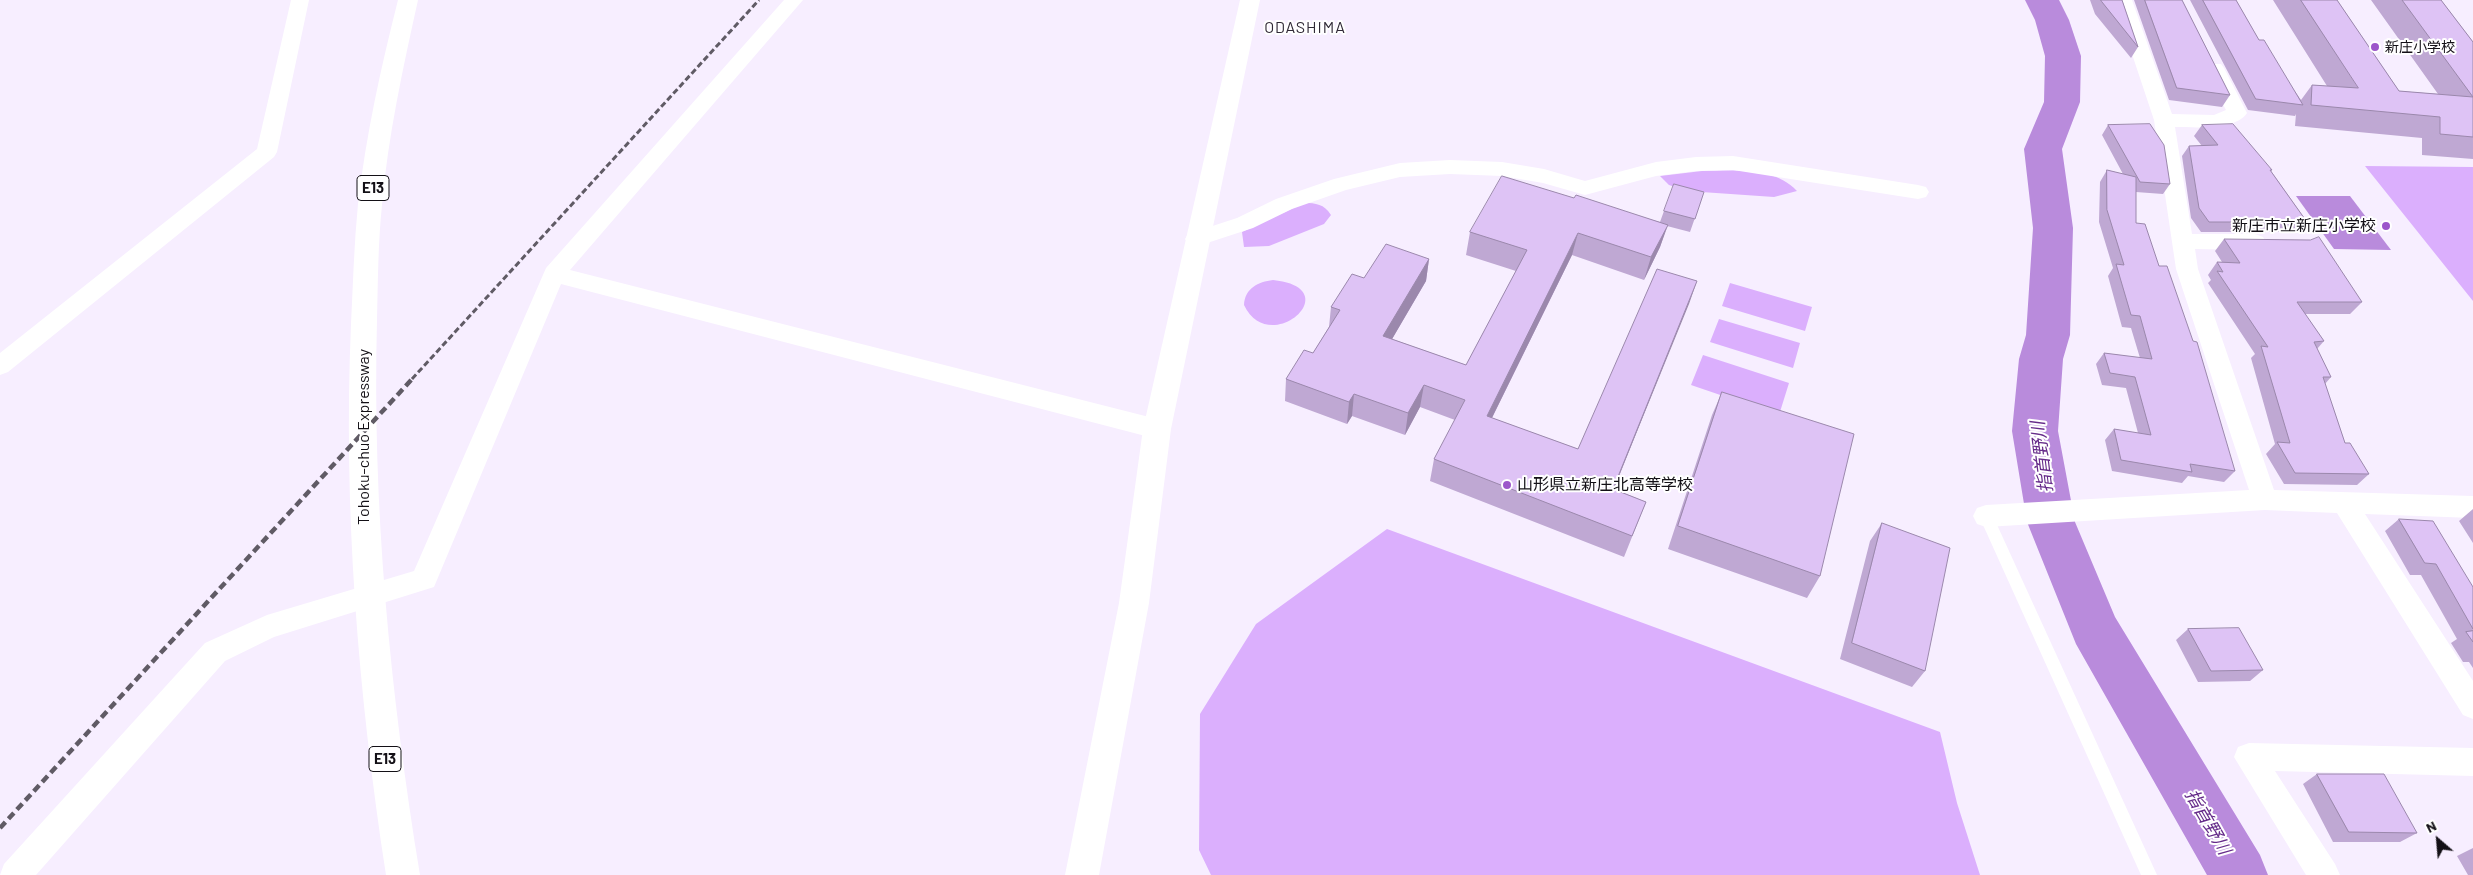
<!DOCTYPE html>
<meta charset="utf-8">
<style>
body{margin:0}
#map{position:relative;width:2473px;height:875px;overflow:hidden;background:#f7eeff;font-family:Barlow,sans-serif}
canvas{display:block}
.north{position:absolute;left:2413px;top:815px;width:50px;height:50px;-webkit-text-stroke:4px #fff;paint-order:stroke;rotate:333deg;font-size:14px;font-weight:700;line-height:20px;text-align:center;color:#131016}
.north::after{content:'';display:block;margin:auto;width:18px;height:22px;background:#131016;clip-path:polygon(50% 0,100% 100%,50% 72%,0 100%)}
</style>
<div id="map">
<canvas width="2473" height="875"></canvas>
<div class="north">N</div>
</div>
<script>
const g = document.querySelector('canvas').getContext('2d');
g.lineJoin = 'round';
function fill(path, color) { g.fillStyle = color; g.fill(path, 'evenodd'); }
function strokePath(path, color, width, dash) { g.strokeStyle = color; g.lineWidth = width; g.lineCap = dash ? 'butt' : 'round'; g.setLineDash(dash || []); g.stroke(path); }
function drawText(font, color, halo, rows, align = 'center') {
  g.font = font + ' Barlow,"Noto Sans JP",sans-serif'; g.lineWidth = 4; g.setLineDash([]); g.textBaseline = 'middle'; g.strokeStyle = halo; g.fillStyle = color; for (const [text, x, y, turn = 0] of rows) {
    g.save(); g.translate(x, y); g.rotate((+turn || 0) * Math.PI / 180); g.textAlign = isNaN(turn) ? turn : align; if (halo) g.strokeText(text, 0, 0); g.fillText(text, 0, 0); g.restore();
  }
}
const green = new Path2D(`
 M2365,166L2473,167V301Z
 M1702,171C1732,171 1774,166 1797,191L1774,197L1687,191L1669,185L1660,176Z
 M1304,203C1316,203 1324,204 1331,215L1324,224L1269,246L1244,247L1242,232Z
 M1273,280C1350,288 1269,359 1244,305C1245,288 1258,282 1273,280Z
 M1730,283L1812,307L1805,331L1722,306Z
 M1719,319L1800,343L1793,368L1710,342Z
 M1703,355L1789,383L1779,415L1691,385Z
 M1387,529L1940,732L1957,803L1980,875H1211L1199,850L1200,714L1256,624Z`);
const water = new Path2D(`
 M2296,196H2350L2391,250L2334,249Z`);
const river = new Path2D(`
 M2025,0H2059L2069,20L2081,56L2080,102L2062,149L2073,228L2070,335L2063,359L2058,431L2075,522L2115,617L2260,855L2268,875H2207L2076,644L2027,522L2012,431L2019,359L2026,335L2033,228L2024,149L2044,102L2045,56L2035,20Z`);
const service = new Path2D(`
 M1986,511L1991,512L1993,516L2157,875H2141L1979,516L1981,512Z`);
const minor = new Path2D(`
 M291,0H309L277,152L274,157L8,372L0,375V353L257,149Z
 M784,0H803L570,270L1157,419L1166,422L1169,429L1166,436L1157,439L561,284L434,587L274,637L225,661L36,875H0L4,864L205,643L267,615L414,571L546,268Z
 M2114,0H2132L2172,114L2214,115L2226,110L2204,68L2207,64H2221L2224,68L2247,113C2235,131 2195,127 2175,127L2192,234H2255L2263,237L2266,242L2263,247L2255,250L2195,249L2198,269L2274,490L2473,496V518L2365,514L2473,681V719L2463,715L2337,513L2265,510L1986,527L1977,524L1973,516L1977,508L1986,505L2249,490L2176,269L2154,120Z
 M1733,156L1918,185L1926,187L1929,192L1926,197L1918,199L1733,170L1696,171L1656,176L1585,195L1543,183L1502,176L1450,174L1400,177L1346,190L1292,209L1253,228L1204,244L1196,247L1188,244L1185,239L1188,234L1237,218L1276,199L1334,179L1400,163L1450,160L1502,162L1544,169L1585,181L1656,162L1696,157Z
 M2249,743L2473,748V776L2275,771L2335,864L2340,875H2306L2234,757L2238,747Z`);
const tertiary = new Path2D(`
 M1240,0H1260L1171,429L1149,603L1099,875H1065L1119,603L1143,429Z`);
const motorway = new Path2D(`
 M398,0H418C403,68 388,136 382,205C378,243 378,282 377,320C372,507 390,691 420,875H386C358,692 343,509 351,324C353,284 354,244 358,204C366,135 381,67 398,0Z`);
const railFar1 = new Path2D(`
 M412,379L759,0`);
const rail = new Path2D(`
 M0,828L413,378`);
const wall = new Path2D(`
 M2090,0H2122L2138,47L2131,58L2095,14Z
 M2134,0H2182L2230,95L2222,107L2169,100Z
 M2190,0H2236L2259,40L2301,100L2312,85L2327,86L2273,0H2337L2399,91L2438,94L2371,0H2441L2473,42V159L2422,155V138L2295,126L2296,114L2295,116L2248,110Z
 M2108,125L2170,184L2163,194L2136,192V223L2159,266L2235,471L2224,482L2188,476L2182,483L2112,471L2105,440L2114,429L2138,433L2126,388L2102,385L2096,364L2104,353L2140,358L2131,328L2122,327L2108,276L2113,268L2099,222L2100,182L2107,170L2123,174L2102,135Z
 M2202,125L2272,170L2271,171L2307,222L2299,232H2201L2191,218L2182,156L2189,146H2202L2194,136Z
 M1704,192L1690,232L1667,226L1660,247L1644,280L1572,255L1492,418L1578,449L1697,281L1614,489L1646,502L1624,557L1430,481L1434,459L1455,420L1420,407L1405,435L1352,416L1347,424L1285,401L1286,379L1313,353L1329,327L1331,307L1364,278L1429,259L1426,281L1392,339L1466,365L1516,271L1466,255L1470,232L1574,198L1660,222L1664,211Z
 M2224,239L2362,302L2350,314H2305L2324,341L2317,349L2331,377L2325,384L2345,443L2369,474L2357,485L2284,484L2266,454L2275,444L2251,358L2255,354L2208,283L2211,280L2208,275L2217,262H2222L2215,251Z
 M1722,392L1820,576L1807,598L1668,549L1712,415Z
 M2473,509V543L2459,521Z
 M2399,519L2473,587V668L2469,662H2463L2451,643L2457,639L2421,575H2410L2385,531Z
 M1882,523L1925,671L1912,687L1840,659L1870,541Z
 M2188,629L2263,670L2250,681L2198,682L2176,640Z
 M2317,774L2417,833L2400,842H2333L2303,784Z
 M2473,848V875H2468L2457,856Z`);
const shadedWall = new Path2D(`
 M1668,225L1660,247L1644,280L1651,257Z
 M1578,233L1572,255L1482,438L1487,416Z
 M1429,259L1426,281L1381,358L1383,336Z
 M1697,281L1689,304L1605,510L1613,489Z
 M1424,385L1420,407L1405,435L1408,413Z
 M1354,394L1352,416L1347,424L1349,402Z`);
const building = new Path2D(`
 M2101,0H2122L2138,47L2102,2Z
 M2145,0H2182L2230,95L2177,88Z
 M2203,0H2236L2259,40H2264L2303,105L2256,99Z
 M2301,0H2337L2399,91L2473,97L2402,0H2441L2473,42V137L2440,134V117L2311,105L2312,85L2358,88Z
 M2150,124L2164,145L2170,184L2140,182L2108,125Z
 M2233,124L2272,170H2270L2307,222H2209L2199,208L2189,146L2218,145L2202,125Z
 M2107,170L2136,177V223L2145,224L2159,266H2167L2193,341L2197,342L2235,471L2190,464L2192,472L2121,460L2114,429L2151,435L2135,377L2110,373L2104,353L2152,359L2140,316L2131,315L2116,264L2124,265L2107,210Z
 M1502,176L1574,198L1576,195L1668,225L1651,257L1578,233L1487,416L1578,449L1657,269L1697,281L1613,489L1646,502L1632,536L1434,459L1465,400L1424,385L1408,413L1354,394L1349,402L1286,379L1304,350L1313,353L1340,310L1331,307L1352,274L1364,278L1386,244L1429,259L1383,336L1466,365L1527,250L1470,232Z
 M1674,184L1704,192L1695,219L1664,211Z
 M2319,237L2362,302H2297L2324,341L2314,342L2331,377H2323L2345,443H2350L2369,474L2295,473L2277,442L2290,443L2261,346L2268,347L2217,271L2223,272L2217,262L2240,263L2224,239L2310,240Z
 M1722,392L1854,434L1820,576L1678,526Z
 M2399,519L2433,521L2473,587V629L2436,564L2425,563Z
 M1882,523L1950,548L1925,671L1852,643Z
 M2239,628L2263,670L2211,671L2188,629Z
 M2473,631V642L2466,632Z
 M2317,774H2384L2417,833L2349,832Z`);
const markers = [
 [2375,47,5,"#9c56ca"],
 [2386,226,5,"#9c56ca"],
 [1507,485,5,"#9c56ca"]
];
const farPoinames = [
 ["新庄小学校",2385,47]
];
const shields = [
 [373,188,32],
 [385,759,32]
];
const shieldNames = [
 ["E13",373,188],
 ["E13",385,759]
];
const farQuarternames = [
 ["ODASHIMA",1305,28]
];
const poiNames = [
 ["新庄市立新庄小学校",2376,226],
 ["山形県立新庄北高等学校",1517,485,"left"]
];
const streetNames = [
 ["Tohoku-chuo Expressway",364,437,-90]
];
const waterNames = [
 ["指首野川",2042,457,-97],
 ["指首野川",2208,822,60]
];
fill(green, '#dbaffd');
fill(water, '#b98bdc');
fill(river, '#b98bdc');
fill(service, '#fff');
fill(minor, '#fff');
fill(tertiary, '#fff');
fill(motorway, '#fff');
strokePath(railFar1, '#605b65', 3, [6, 3]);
strokePath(rail, '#605b65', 4.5, [8, 4.5]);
fill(wall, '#bfa8d3');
fill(shadedWall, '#9b88ac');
fill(building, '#dec3f5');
strokePath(building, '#9b88ac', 1);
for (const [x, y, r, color] of markers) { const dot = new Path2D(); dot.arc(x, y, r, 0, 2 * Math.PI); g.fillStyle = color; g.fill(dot); strokePath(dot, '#fff', 2); }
drawText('14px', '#131016', '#fff', farPoinames, 'left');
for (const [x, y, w] of shields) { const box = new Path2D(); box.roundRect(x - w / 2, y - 12.5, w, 25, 4); g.fillStyle = '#fff'; g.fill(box); strokePath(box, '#131016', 1); }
drawText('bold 15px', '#131016', null, shieldNames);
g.letterSpacing = '1px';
drawText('16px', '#302936', '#fff', farQuarternames);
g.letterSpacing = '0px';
drawText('16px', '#131016', '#fff', poiNames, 'right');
drawText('16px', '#131016', '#fff', streetNames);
drawText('italic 18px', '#662c8a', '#fff', waterNames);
</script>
